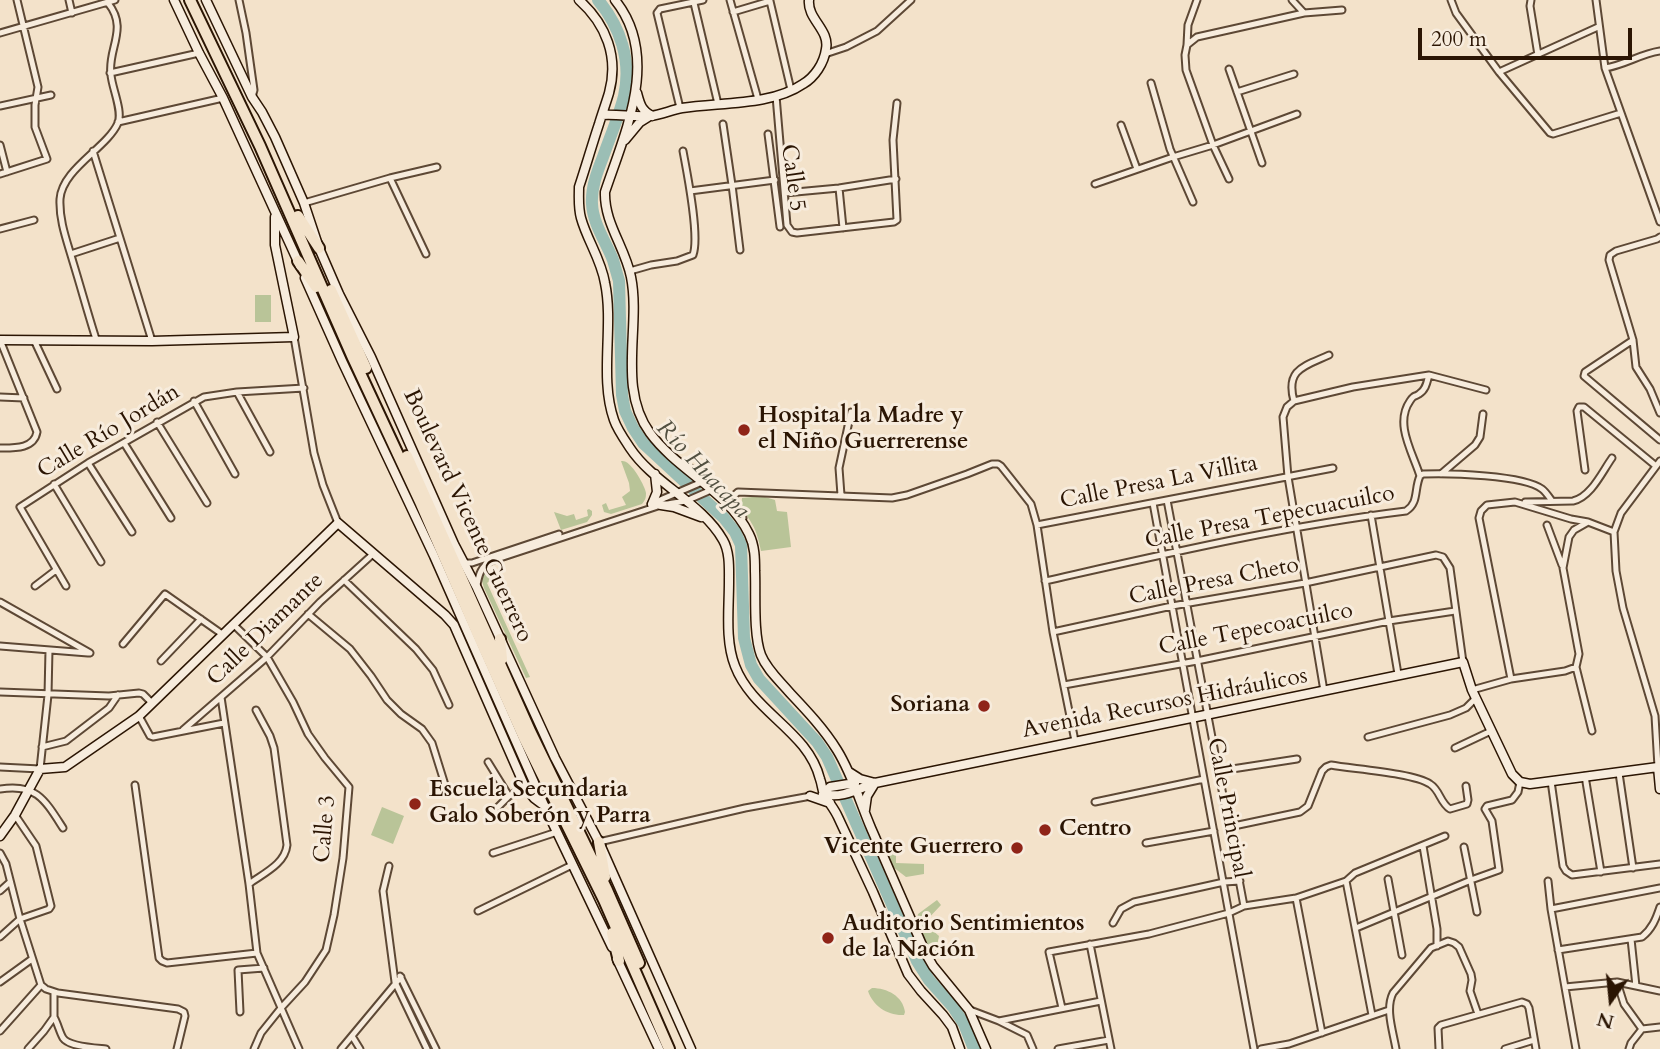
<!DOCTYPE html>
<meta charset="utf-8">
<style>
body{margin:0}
#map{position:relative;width:1660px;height:1049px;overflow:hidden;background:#f3e2ca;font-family:Cardo,serif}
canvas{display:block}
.north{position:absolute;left:1576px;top:965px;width:70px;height:70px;-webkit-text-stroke:5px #f7ecdd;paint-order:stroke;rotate:195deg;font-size:19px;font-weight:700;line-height:28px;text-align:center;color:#2b1503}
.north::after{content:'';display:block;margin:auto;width:24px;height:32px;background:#2b1503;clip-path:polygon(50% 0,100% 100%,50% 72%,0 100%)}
.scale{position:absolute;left:1418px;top:28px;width:214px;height:32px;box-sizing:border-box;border:4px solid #2b1503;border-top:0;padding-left:9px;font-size:21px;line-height:24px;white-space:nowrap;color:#2b1503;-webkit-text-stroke:5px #f7ecdd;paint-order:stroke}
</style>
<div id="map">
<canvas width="1660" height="1049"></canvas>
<div class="north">N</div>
<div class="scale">200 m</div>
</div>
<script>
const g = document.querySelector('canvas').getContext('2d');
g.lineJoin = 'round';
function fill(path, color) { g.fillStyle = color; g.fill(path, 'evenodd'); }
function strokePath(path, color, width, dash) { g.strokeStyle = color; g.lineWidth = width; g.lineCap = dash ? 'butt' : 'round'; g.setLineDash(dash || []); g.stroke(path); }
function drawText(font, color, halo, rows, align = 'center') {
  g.font = font + ' Cardo,serif'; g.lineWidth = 6; g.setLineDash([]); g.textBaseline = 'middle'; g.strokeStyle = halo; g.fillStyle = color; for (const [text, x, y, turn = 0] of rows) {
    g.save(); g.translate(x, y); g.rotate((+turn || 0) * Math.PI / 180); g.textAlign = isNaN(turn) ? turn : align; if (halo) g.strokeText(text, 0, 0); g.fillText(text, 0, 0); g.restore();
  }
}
const green = new Path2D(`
 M255,295H271V322H255Z
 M621,461C623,461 625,461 626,462C633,465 645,486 646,493C646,499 645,500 642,504L611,514L604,512L602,505L606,503L609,510L626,505L622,497L630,491L629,483Z
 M752,497H765L775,500L777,511L787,512L791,547L761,551C759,542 757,532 752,524C747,514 740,510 742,498Z
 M589,509L592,511V515L587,522L561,530L554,512L567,516L574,514L576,520L588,516L587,510Z
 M488,572L492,579L487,583L530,677L526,678L484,588L482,581L484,574Z
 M382,807L404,816L393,844L371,835Z
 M884,846L896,848V863L924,864V874L906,877L893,867Z
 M937,900L941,905L924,923L939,936L935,956L932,955C925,942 915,929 918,914Z
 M872,988C887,988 903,996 905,1012L904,1015C888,1016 873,1006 868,991Z`);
const river = new Path2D(`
 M598,0C620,26 632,61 624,96C619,116 610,137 603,157C597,172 591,188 592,204C593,224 606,242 613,260C615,267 617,274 619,281L622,395L625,411L633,428L643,443L724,518L735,532L741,545L744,638L751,665L759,679L817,742L827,757L917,961L929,980L953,1007L964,1024L974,1049`);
const street = new Path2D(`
 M69,0L72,13
 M239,0L246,33L254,90L252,97
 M730,0L758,99
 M1197,0L1188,25L1187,45L1185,55L1186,70L1213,145L1229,179
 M1292,0L1304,13
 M1451,0L1456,13L1499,72L1550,133L1553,134L1621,113
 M1531,0L1530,6L1538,55
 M1596,0L1605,68L1660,222
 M694,3L718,104
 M733,12L770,1L791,90
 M0,33L115,0
 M1187,45L1197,37L1304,13L1342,10
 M825,54L846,47L877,31L911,0
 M1605,68C1625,65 1640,54 1660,51
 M1229,69L1262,163
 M1499,72L1598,27
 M110,73L199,53
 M1151,83L1170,149L1193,202
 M1237,92L1294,74
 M776,96L787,225L792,232L797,233L894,222L897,220L893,140L897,103
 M0,106L51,95
 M680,108L657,13L660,9L703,0
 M118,122L223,98
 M723,124L732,185L740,250
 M1121,125L1137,169
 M768,134L780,227
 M0,145L7,172
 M93,151L152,341
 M0,174L47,159L35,127V105L38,87L17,0
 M390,178L426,254
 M1095,184L1173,157L1213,145L1297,114
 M839,188L843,228
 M690,191L775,180
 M785,193L839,188L896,179
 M304,203L390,178L437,167
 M0,229L34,220
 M1660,237L1657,239L1616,251L1610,255L1609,260L1633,340L1636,367L1650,389L1660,413
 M71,254L120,238
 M630,271L651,265L677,261L693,255C700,236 687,173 683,151
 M294,337L314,453L323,485L338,523
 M96,339C88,314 81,288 73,262C67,241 59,221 60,199C62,169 107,148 118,123C123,111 112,88 111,75C107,49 129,29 108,3
 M34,340L57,389
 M1633,340L1585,372L1584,376L1660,440
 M237,392L270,452
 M0,397L24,398
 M194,401L235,474
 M1294,401C1285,369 1305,366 1329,355
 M157,422L207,503
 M124,443L171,518
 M0,448C14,448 34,449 37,432L0,340
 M1660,461L1621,513L1614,532L1616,571L1623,608L1655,716L1658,767H1660
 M88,463L132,532
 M687,466C710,479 730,495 743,518
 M1585,470L1577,411L1579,407H1584L1656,466
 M1441,474L1475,445L1480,437L1483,414
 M1420,476C1413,453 1394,424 1410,401C1415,394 1413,398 1419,394C1426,390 1427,382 1429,375
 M54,484L101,562
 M841,495L839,468L851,412
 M730,499L738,492L892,498L907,495L967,474L992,464H998L1001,466L1031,504L1037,525L1053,632L1075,741
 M1167,500L1244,906
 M1525,502L1573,501C1591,497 1602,472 1612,458
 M1153,503L1254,1049
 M651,504L709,479
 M1371,515L1398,674
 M1588,522L1574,530L1569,537L1563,568L1579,654L1576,667L1592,731
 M1037,525L1333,468
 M1547,525L1562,565
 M465,563H472L559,534
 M344,580L416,649L433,670L449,705
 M1045,581C1165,554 1284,526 1406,511C1419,503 1414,489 1420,476L1423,474C1448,473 1524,475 1542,489C1546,492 1549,497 1552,501
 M477,585C479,574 481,567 491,561L661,505L686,501L718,487
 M35,586L56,570
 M66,586L20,507L88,463L204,397L237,392L304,388
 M0,602L90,653
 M308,614L350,649L371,676L387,700L401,714L422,729L432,743L446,788
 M233,624L267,657L293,702L308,734L325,758L349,787L343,858L334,915L326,950L305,982L281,1008L261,1033L254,1049
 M1053,632L1172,606L1305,583L1436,555L1443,557L1450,568L1463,662
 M123,644L165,594L222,634
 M0,646L88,653
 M161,661L201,619
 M1511,679L1479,518L1481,511L1487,505L1515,502L1571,519L1588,522L1614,532
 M1064,685L1197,661L1389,621L1455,611
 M1472,690L1511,679L1565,671L1576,667
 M1324,691L1288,477L1283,417L1287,407L1294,401L1353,387L1429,375L1486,390
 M0,692L109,696L139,693L143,694L152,703
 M221,697L249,884L257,953L299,1049
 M139,716L150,736L153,737L224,723
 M183,730L267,657L320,602L373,554
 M1368,737L1450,715L1466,708L1476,698
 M42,747L66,741L109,708L118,695
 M1455,748L1491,731
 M488,762L509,796
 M0,767L40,769L48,695L49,650
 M1219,771L1297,759
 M1619,773L1633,868
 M1585,776L1601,872
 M1551,781L1563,866L1566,871L1572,875L1660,864
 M135,785L159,958L162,961L167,963L257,953
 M0,789C36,783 45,800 63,828
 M1095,802L1204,779
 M498,807L509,796L525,787
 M1229,827L1300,812L1308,806L1322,771L1326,767L1331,765C1353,769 1414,773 1430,784C1440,790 1440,803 1450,809L1467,804L1468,800L1466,786
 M599,842L745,808L811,796
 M1146,843L1214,831
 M1423,846L1437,929V946
 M1464,847L1477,912
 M0,853L6,864L20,919L41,985L46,989L58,993L178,1009L184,1012L185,1016L177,1049
 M493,853L557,832
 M389,866L383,891L395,982L427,1049
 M1388,879L1402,955
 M1346,881L1372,1015
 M1548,881L1551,909L1576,1049
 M249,884C264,873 285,864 287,845L274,748L270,736L256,710
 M0,891L10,882
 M1296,898L1322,1033
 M1551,909L1660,888
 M478,911L572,865
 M1113,923L1121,909L1134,902L1224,882L1240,881
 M1356,928L1471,880L1499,870L1492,821L1485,809L1487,806L1512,800L1518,792L1520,782
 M0,937L20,919L49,909L51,906L36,846L15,815
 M1631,939L1636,986
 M1090,944L1111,1049
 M1558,950L1642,937C1652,929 1656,919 1660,907
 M400,976L436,1049
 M0,982L32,959
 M1617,982L1624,1004L1642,1029L1631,1043L1629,1049
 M1565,987L1617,982L1660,991
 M1062,1008L1049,952L1149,934L1229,913L1244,906L1296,898L1346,881L1355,873L1445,836
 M970,1010L999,1021L1027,1035L1033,1049
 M240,1012L238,970L264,968
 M54,1017C58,1024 59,1031 63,1038C69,1047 96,1048 106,1049
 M999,1021L1101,1001
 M1642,1029L1660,1027
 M0,1031L41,985
 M352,1036L360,1049
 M28,1049L44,1031L54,1017V992
 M341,1049L401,977
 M1058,1049L1109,1040
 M1261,1049L1289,1044L1389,1010
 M1396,1049C1393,1031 1385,1009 1393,993L1431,948L1448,941L1454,943L1459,947L1471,974L1472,980L1470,991L1478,1014
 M1439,1049L1438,1028L1441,1025L1522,1002L1527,1004L1529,1008L1536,1049
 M1505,1049L1534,1040`);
const secondary = new Path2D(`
 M174,0L199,53L223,98L300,266
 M206,0L252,97L262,112L275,137L304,203L319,248L339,294L371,357L454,544L477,588L555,758L599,842L691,1049
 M579,0C606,24 619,57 609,93C606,103 602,114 599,124C592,145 586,166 579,187C579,198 578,207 581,218C587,240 601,259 605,283C614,326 599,378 614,420C617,429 624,439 630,448C653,483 702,503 723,540C730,552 729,569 729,582C729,609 725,641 735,666C748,700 781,719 803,746C811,756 817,767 820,779C822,784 822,790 824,794C828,802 834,808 838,817L873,892L908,974L921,991L943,1015L952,1027L960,1049
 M615,0C661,57 625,132 605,192C604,223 625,247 631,277C641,327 617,388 650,433C678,471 728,491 749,534C755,546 755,559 755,571C756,594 753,634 761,655C767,670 780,681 790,693C807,711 824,729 837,750C852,774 860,802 871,828C889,870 908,912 926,954L933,966L969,1010L986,1049
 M637,93C640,104 641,110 652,116
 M602,115C618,114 634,117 650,116C661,115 671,110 682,108C719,102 771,106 803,84C815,77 824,63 826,49C830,30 807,19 809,0
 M625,140L640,122L648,117
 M305,278L342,361L434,556L544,805L612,947
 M0,340L152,341L294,337L275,245V217
 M652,504L657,492L655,474
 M661,505L674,507L701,517
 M849,772L860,779L875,783
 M823,794C841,799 858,789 875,783L1463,662L1472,690L1512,774L1520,782L1530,784L1658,767L1660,789
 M823,794L830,787L855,783
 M810,796L830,803
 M865,810L867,796L875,783
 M0,836L15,815L40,769L65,767L139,716L338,523L445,615L454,625L525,787L534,798L542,804
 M617,959L659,1049`);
const highway = new Path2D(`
 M190,0L260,146L353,358L421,504L478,635L524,738L604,900L669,1049
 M298,216L319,248
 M298,261L316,287
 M331,290L366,368
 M407,456L531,733L607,890L639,963
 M500,639L502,659
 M599,842L605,877
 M612,933L619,961`);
const markers = [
 [744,430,7,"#8f2418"],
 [984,706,7,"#8f2418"],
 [415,804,7,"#8f2418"],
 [1045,830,7,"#8f2418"],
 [1017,848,7,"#8f2418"],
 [828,938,7,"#8f2418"]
];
const streetNames = [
 ["Calle 5",792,178,82],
 ["Calle Río Jordán",109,432,-31],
 ["Calle Presa La Villita",1159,483,-11],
 ["Boulevard Vicente Guerrero",467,516,65],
 ["Calle Presa Tepecuacuilco",1270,518,-11],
 ["Calle Presa Cheto",1214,582,-11],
 ["Calle Diamante",266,630,-44],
 ["Calle Tepecoacuilco",1256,630,-11],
 ["Avenida Recursos Hidráulicos",1165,704,-11],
 ["Calle Principal",1227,808,79],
 ["Calle 3",326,829,-85]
];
const poiNames = [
 ["Hospital la Madre y",758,417],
 ["el Niño Guerrerense",758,443],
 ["Soriana",970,706,"right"],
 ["Escuela Secundaria",429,791],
 ["Galo Soberón y Parra",429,817],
 ["Centro",1059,830],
 ["Vicente Guerrero",1003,848,"right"],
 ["Auditorio Sentimientos",842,925],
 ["de la Nación",842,951]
];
const waterNames = [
 ["Río Huacapa",702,470,47]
];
fill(green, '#b9c498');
strokePath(river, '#9bbeb5', 12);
strokePath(street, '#5d4835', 9);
strokePath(secondary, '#2b1503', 11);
strokePath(highway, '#2b1503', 14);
strokePath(street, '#f7ecdd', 5);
strokePath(secondary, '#f7ecdd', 8);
strokePath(highway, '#f3e2ca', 10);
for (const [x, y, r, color] of markers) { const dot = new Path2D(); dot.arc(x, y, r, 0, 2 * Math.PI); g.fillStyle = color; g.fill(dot); strokePath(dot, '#f7ecdd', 2.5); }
drawText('23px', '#2b1503', '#f7ecdd', streetNames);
drawText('bold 23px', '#2b1503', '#f7ecdd', poiNames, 'left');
drawText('italic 24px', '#525041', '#f7ecdd', waterNames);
</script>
